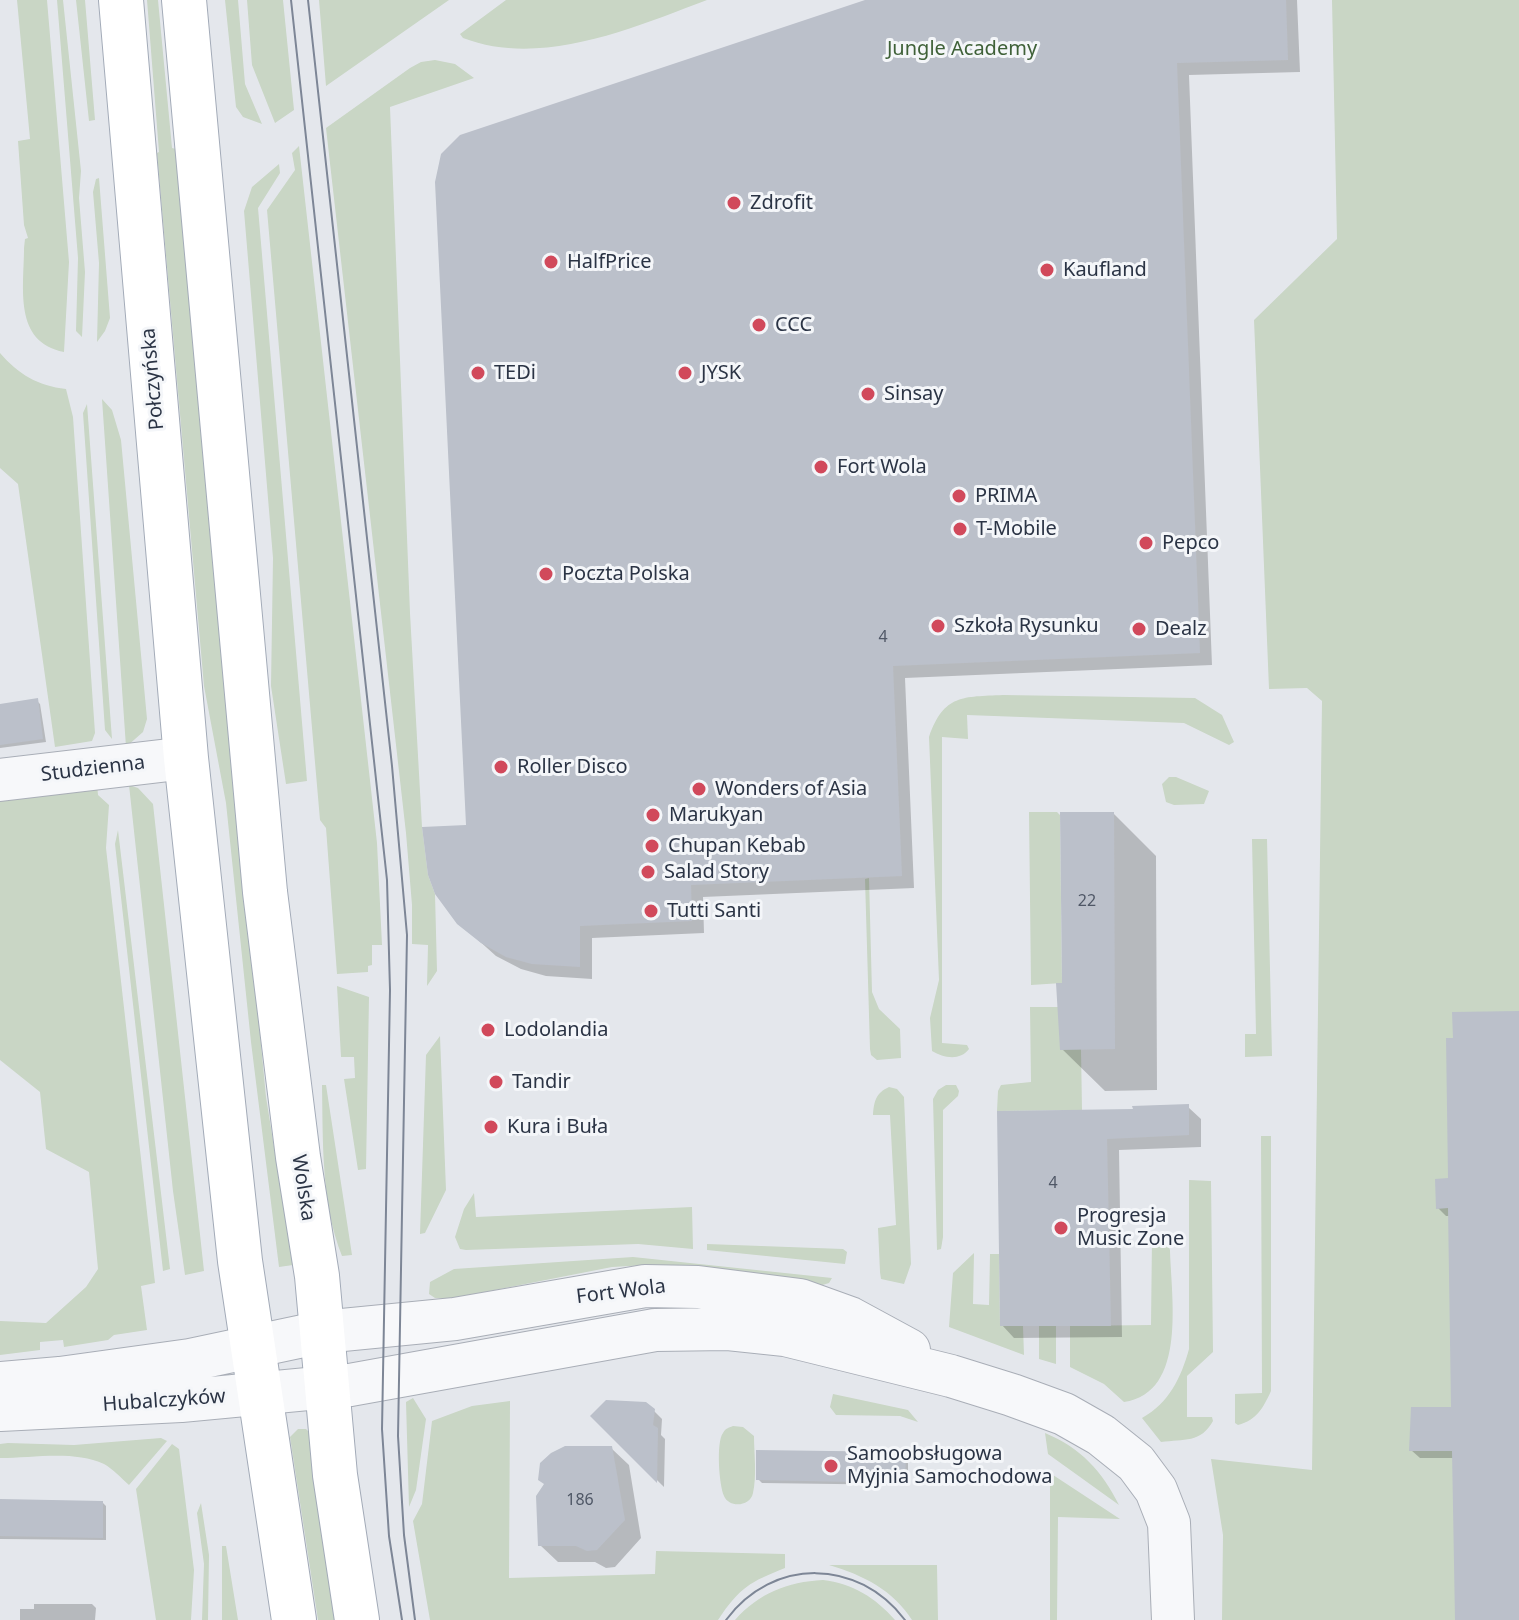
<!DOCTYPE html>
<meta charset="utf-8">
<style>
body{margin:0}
canvas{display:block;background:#e4e7ec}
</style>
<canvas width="1519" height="1620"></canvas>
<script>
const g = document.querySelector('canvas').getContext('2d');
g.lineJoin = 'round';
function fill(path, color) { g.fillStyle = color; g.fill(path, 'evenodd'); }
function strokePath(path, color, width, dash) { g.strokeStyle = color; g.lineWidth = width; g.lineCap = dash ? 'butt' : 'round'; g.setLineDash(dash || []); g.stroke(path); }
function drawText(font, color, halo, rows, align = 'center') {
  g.font = font + ' "Noto Sans",sans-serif'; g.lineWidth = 6; g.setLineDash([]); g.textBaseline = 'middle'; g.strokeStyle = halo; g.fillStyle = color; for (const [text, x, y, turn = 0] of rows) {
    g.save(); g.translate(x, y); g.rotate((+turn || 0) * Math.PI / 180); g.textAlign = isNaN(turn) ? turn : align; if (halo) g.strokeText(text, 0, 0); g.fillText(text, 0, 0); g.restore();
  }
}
const green = new Path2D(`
 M17,0H47L69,262L64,352C13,342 24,288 24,248L25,239L28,238L24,225L18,141L30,139Z
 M57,0H63L81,171L79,198L85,272L82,337L76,331L78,258Z
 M76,0H85L95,120L89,121Z
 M147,0H158L172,148L176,149L266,1097L293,1265L279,1267L251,1042L226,803L204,686L157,153L159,152Z
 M225,0H238L245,84L262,124L243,117L236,107Z
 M247,0H283L294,110L275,123L252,65Z
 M319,0H449L326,86Z
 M506,0H707C633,28 541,68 463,38L460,34Z
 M1332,0H1519V1620H1222L1223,1535L1211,1459L1312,1470L1322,701L1307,688L1269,689L1254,320L1337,239Z
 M435,60L455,64L474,78L390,107L410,613L422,827L428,875L435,894L437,971L427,986L428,945L412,944V905L406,833L326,128L410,68L421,62Z
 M299,146L377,843L382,945H372V965L368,966V972L337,974L326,828L320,820L267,210L295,170L292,153Z
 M279,164L280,173L258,208L307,781L286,784L271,686L273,558L244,211L252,187Z
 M99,178L110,318L105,331L97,342L99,263L93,192L96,179Z
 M0,353C18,374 38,386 66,389L73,417L95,733L92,741L55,747L18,484L0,468Z
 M102,399L112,410L121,440L147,719L143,732L126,747Z
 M87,404L112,739L105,730L83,413Z
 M1003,695L1195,698L1222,715L1234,742L1229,745L1184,723L967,715L968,739L942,737V1043L967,1045L969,1049C960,1061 944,1058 932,1051L930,1018L939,980L929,737C944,694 963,697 1003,695Z
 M1169,777H1176L1209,791L1204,804L1174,805L1166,802L1162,784Z
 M97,784L98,795L109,805L106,848L155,1283L141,1286L147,1330L114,1335L108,1340L64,1347L63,1340L40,1342V1350L0,1355V1321L46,1323L86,1287L98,1269L89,1172L46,1149L40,1092L0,1060V796Z
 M129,785L138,788L153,804L204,1271L185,1275L173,1191Z
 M1029,812H1057L1060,815L1062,983L1031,985Z
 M118,830L170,1269L163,1271L115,844Z
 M1252,839H1267L1272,1056L1245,1057V1034H1256Z
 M869,878L872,992L879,1009L900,1029L901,1058L877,1060L871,1055L870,1049L865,879Z
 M337,986L369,997L366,1169L358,1170L344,1079L355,1078L354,1057H341Z
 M1030,1007H1062L1081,1049L1082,1110L997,1111L998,1091L1001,1085L1031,1082Z
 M440,1036L446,1190L425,1233L420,1234L426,1055Z
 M322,1085H326L352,1255L342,1256C321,1203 323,1142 322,1085Z
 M946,1085H956L959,1091L958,1096L943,1110V1237L941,1249L937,1250L933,1099L938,1090Z
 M889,1087L897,1089L904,1097L911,1264L904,1284L881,1279L880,1272L878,1228L896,1225L890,1115H873C874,1101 876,1093 889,1087Z
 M1261,1136H1271V1391C1263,1408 1257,1420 1238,1425L1235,1423V1394L1262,1393Z
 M1189,1180L1211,1181L1213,1352L1187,1376V1417H1212L1213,1421C1201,1443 1184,1439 1161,1442L1142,1418C1169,1403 1181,1378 1189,1349Z
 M474,1193L476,1217L692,1207L693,1249L638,1244L466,1250L460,1249L455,1237L464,1209Z
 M1157,1234L1165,1237L1170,1250C1171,1296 1188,1393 1124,1402L1104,1384L1070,1367V1326L1151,1325L1152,1238Z
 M707,1244L843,1249L847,1252L845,1264L707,1250Z
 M974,1253L973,1304L989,1305L990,1254H999L1000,1326H1023L1024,1355L949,1327L953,1273Z
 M633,1257L832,1278L829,1283L816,1287L647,1265L612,1267L449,1299L435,1298L429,1294L430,1282L454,1269Z
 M1039,1326H1056V1364L1039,1359Z
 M833,1394L908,1410L918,1422L900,1416L836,1415L830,1407Z
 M413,1398L426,1419L416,1490L409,1507L406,1402Z
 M510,1401L509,1578L655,1574L656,1551L785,1554V1568C750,1582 740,1587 718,1620H430L413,1521L422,1504L432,1421L472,1406Z
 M733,1426L743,1427L754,1436C754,1453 757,1476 753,1493C750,1507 729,1508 724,1496C719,1485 716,1442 723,1433C726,1428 728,1428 733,1426Z
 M298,1429H306L310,1433L336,1620H318L290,1437Z
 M1045,1433C1081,1448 1102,1471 1119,1505L1048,1454Z
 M161,1438L167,1441L129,1485C121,1478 113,1469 104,1464C74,1450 33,1458 0,1458V1444L8,1443L74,1445Z
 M172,1444L179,1449L194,1570L191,1620H156L136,1489Z
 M1050,1473L1120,1519L1058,1517L1057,1620H1050Z
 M201,1503L209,1555L208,1620H202L204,1564L197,1513Z
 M222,1546H226L238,1620H222Z
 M829,1565H937L938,1620H912C893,1590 863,1575 829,1565Z
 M823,1580C852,1583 876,1598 895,1620H735C759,1593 787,1582 823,1580Z`);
const shadow = new Path2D(`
 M871,0H1297L1300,72L1189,75L1212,665L905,678L914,888L703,897L704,933L592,938V979L546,976L521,969L496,956L458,922L468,827Z
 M37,701L40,704L46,742L0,748V706Z
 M1114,814L1156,856L1157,1090L1105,1091L1062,1049L1064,985Z
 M1519,1013V1620H1457L1454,1458H1420L1411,1450L1453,1409L1450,1216H1446L1438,1208L1450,1180L1455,1040Z
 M1188,1107L1201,1119V1147L1119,1150L1122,1337L1014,1338L1002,1325L999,1113L1135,1111Z
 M654,1411L662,1419L661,1435L665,1439L664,1487L601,1425Z
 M611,1448L629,1465L641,1538L615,1567L606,1568L595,1562H558L540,1545Z
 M905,1454L908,1458V1485L762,1483L758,1479Z
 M0,1501L103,1503L106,1506V1540L0,1539Z
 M34,1604H92L96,1608L95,1620H20V1609H34Z`);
const building = new Path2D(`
 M865,0H1286L1288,60L1177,63L1200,653L893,666L902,876L691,885L692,921L580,926V967L532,964L506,957L481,943L457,924L435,894L428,875L422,827L466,825L435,182L441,154L460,135Z
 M38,698L43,739L0,745V704Z
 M1060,812H1114L1115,1049L1060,1050L1056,983H1062Z
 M1519,1011V1620H1455L1452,1451H1409L1411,1407H1451L1448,1208L1436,1209L1435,1179L1448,1178L1446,1038H1453L1452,1012Z
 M1189,1104V1135L1107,1139L1111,1326H1000L997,1111L1133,1109L1132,1106Z
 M606,1400L646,1402L655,1409L653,1425L658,1428L657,1483L590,1416Z
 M565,1446H612L625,1520L597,1550L587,1551L576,1546H538L536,1496L544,1484L538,1480L540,1463L551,1453Z
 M756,1450L906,1452L905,1483L756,1480Z
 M0,1499L103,1501V1538L0,1536Z`);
const minor = new Path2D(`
 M0,780L186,758
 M0,1383L60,1378L190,1360L322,1332L455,1319L645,1286L698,1287L800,1300L850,1318L909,1350
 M0,1410L181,1401L350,1385L655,1330L728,1329L785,1335L951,1376L1012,1395L1064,1414L1101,1435L1136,1463L1156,1490L1169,1523L1173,1620`);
const major = new Path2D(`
 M121,0L186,758L240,1261L294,1620
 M184,0L265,892L298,1157L317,1276L335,1475L357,1620`);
const tram = new Path2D(`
 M291,0L387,880L390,990L382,1429L389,1536L402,1620
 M308,0L392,766L407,935L398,1436L404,1535L415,1620
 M726,1620C773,1557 858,1558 905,1620`);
const markers = [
 [734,203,8,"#d1495b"],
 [551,262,8,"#d1495b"],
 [1047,270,8,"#d1495b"],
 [759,325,8,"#d1495b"],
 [478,373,8,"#d1495b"],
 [685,373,8,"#d1495b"],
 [868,394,8,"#d1495b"],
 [821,467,8,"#d1495b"],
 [959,496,8,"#d1495b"],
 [960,529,8,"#d1495b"],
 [1146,543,8,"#d1495b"],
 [546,574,8,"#d1495b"],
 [938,626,8,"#d1495b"],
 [1139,629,8,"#d1495b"],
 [501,767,8,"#d1495b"],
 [699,789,8,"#d1495b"],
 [653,815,8,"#d1495b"],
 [652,846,8,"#d1495b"],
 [648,872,8,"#d1495b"],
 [651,911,8,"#d1495b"],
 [488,1030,8,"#d1495b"],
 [496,1082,8,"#d1495b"],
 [491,1127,8,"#d1495b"],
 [1061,1228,8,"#d1495b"],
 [831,1466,8,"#d1495b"]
];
const numberNames = [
 ["4",883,637],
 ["22",1087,901],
 ["4",1053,1183],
 ["186",580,1500]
];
const parkNames = [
 ["Jungle Academy",962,49]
];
const poiNames = [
 ["Zdrofit",750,203],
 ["HalfPrice",567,262],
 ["Kaufland",1063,270],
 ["CCC",775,325],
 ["TEDi",494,373],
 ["JYSK",701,373],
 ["Sinsay",884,394],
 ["Fort Wola",837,467],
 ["PRIMA",975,496],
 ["T-Mobile",976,529],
 ["Pepco",1162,543],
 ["Poczta Polska",562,574],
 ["Szkoła Rysunku",954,626],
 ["Dealz",1155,629],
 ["Roller Disco",517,767],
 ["Wonders of Asia",715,789],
 ["Marukyan",669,815],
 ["Chupan Kebab",668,846],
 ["Salad Story",664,872],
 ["Tutti Santi",667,911],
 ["Lodolandia",504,1030],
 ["Tandir",512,1082],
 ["Kura i Buła",507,1127],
 ["Progresja",1077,1216],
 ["Music Zone",1077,1239],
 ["Samoobsługowa",847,1454],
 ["Myjnia Samochodowa",847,1477]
];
const streetNames = [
 ["Połczyńska",153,379,-95],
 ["Studzienna",93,769,-7],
 ["Wolska",303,1188,81],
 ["Fort Wola",621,1292,-7],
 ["Hubalczyków",164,1401,-4]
];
fill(green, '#c9d6c5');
fill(shadow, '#0003');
fill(building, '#bbc0ca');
strokePath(minor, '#a9aeb7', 44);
strokePath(major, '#a3abb8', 46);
strokePath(minor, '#f7f8fa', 42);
strokePath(major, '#fff', 44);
strokePath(tram, '#7d8696', 2);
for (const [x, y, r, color] of markers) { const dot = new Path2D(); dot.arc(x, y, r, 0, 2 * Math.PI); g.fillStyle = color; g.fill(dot); strokePath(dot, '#f4f6f9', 3); }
drawText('16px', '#4f5766', null, numberNames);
drawText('20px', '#3f6138', '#f4f6f9', parkNames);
drawText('20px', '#2b3445', '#f4f6f9', poiNames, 'left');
drawText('20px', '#2b3445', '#f4f6f9', streetNames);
</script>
